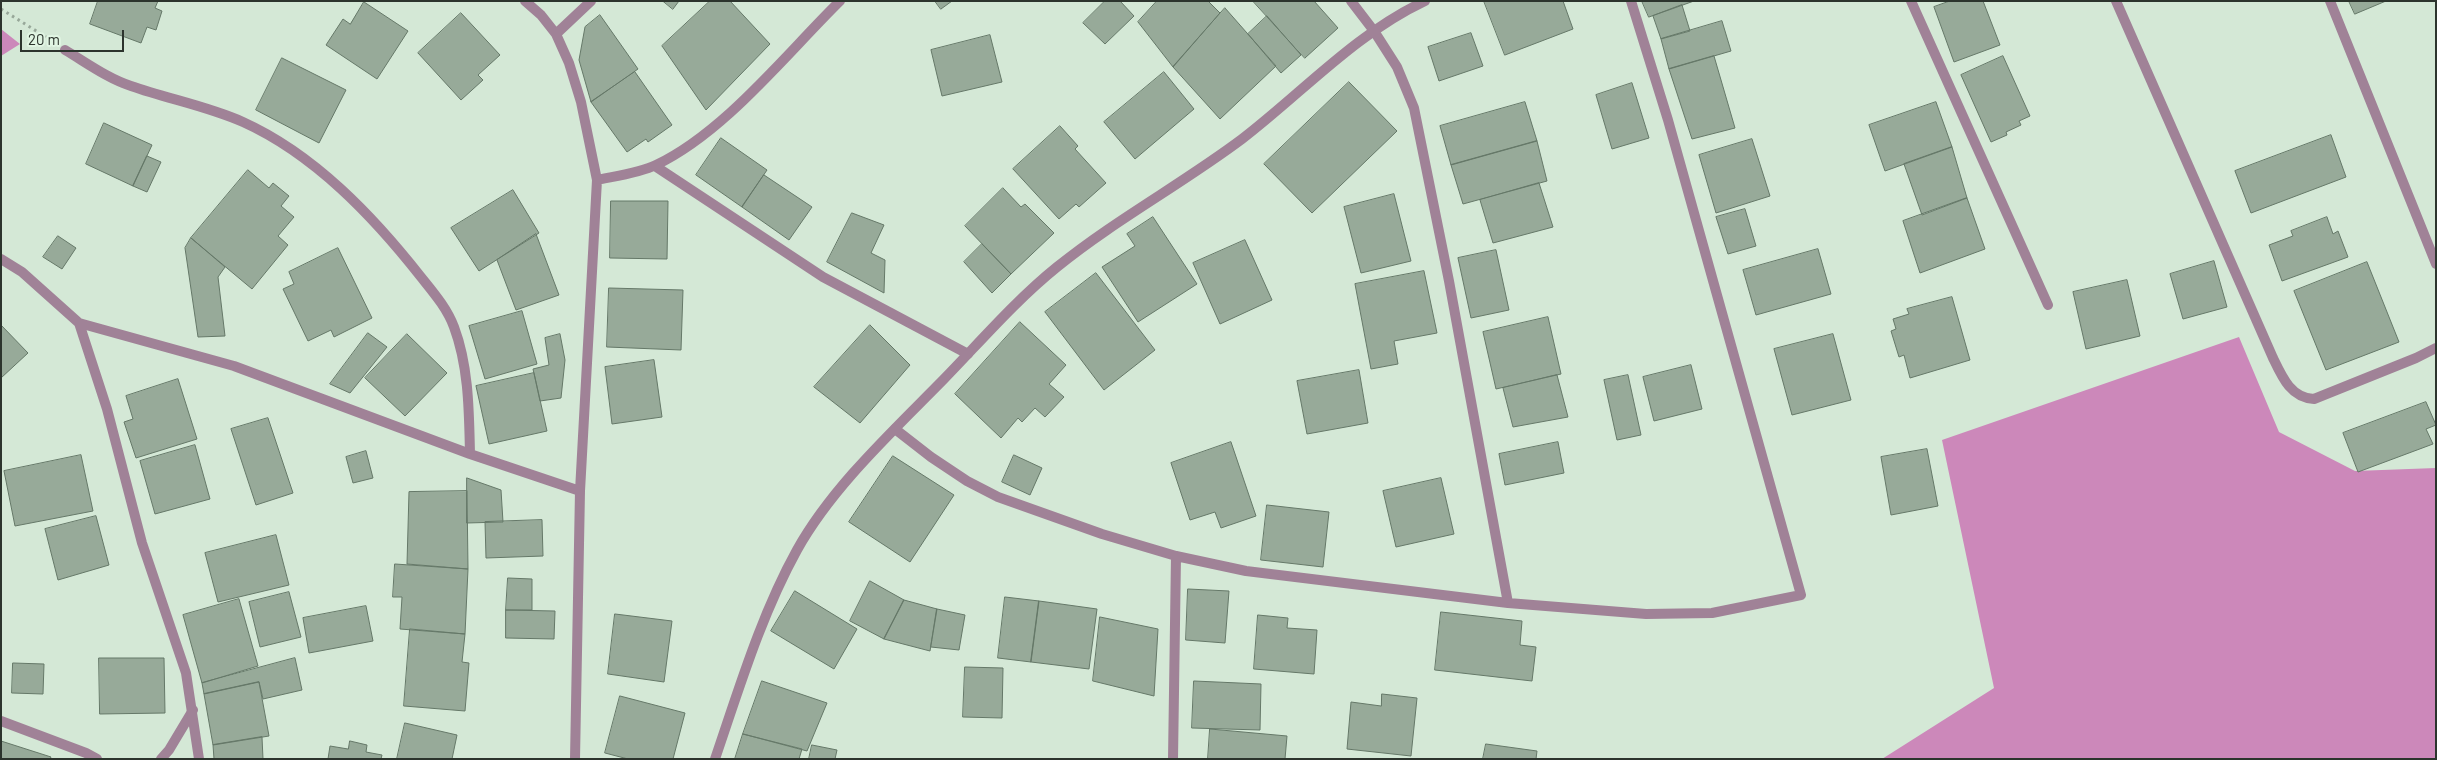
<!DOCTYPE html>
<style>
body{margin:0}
#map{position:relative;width:2437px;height:760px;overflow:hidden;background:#d4e8d6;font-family:Barlow,sans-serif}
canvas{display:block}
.frame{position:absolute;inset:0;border:2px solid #2c342d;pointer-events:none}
.scale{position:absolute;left:20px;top:30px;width:104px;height:22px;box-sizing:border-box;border:2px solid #2c342d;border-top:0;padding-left:6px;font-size:15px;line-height:18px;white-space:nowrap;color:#2c342d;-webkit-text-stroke:4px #e1f5e3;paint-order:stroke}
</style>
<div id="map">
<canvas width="2437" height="760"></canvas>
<div class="frame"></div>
<div class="scale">20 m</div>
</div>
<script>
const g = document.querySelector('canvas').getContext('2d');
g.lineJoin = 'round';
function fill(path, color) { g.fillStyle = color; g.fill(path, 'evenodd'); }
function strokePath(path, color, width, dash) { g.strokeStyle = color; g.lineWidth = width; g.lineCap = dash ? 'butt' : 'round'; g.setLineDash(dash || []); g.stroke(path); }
const forest = new Path2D(`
 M1,29L20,44L1,56Z
 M2239,337L2279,432L2355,471L2436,468V759H1882L1994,688L1942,440Z`);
const building = new Path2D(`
 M98,1H158L155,8L162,11L156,30L147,27L141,43L90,24Z
 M663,1H679L673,9Z
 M710,1H730L770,44L706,110L662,46Z
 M935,1H952L941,9Z
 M1105,1H1120L1134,16L1105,44L1083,23Z
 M1157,1H1208L1220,13L1173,67L1138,22Z
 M1253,1H1314L1338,28L1305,58Z
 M1484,1H1563L1573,29L1505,55Z
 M1642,1H1694L1649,17Z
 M1950,1H1983L2000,45L1954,62L1934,7Z
 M2349,1H2386L2355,14Z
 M364,2L408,31L377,79L326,45L343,19L350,24Z
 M1682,5L1690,31L1661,39L1653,16Z
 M1225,8L1276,66L1220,119L1173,67Z
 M461,13L500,55L478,75L483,80L461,100L418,53Z
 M600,15L638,69L591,102L579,60L585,27Z
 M1267,16L1301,55L1281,73L1248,34Z
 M1722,21L1731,51L1669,69L1661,39Z
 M1471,33L1483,66L1439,81L1428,47Z
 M990,35L1002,82L942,96L931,50Z
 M1714,56L1735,128L1692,139L1669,69Z
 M2003,56L2030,116L2019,121L2021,125L2006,132L2007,135L1991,142L1961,75Z
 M282,58L346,90L319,143L256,110Z
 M635,72L672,125L648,142L646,139L627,152L591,102Z
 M1164,72L1194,109L1135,159L1104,122Z
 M1349,82L1397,131L1312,213L1264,164Z
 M1632,83L1649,138L1612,149L1596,95Z
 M1525,102L1537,141L1451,165L1440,126Z
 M1936,102L1952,147L1885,171L1869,125Z
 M104,123L152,145L133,186L86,164Z
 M1060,126L1078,146L1075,149L1106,183L1079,207L1076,204L1059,219L1013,169Z
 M2331,135L2346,177L2251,213L2235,171Z
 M721,138L767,170L742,207L696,175Z
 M1752,139L1770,196L1716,213L1699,155Z
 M1537,141L1547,181L1463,204L1451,165Z
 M1952,147L1967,198L1922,215L1904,164Z
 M147,156L161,162L147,192L133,186Z
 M248,170L269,188L273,183L289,196L281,206L294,217L278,236L288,245L252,289L191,238Z
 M764,175L812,207L789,240L742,207Z
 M1539,183L1553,227L1493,243L1480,200Z
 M1003,188L1021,207L1025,204L1054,233L1011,274L965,226Z
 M513,190L539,233L479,271L451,228Z
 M1394,194L1411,261L1361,273L1344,207Z
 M1967,198L1985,249L1920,273L1903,221Z
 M611,201H668L667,259L610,258Z
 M1745,209L1756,246L1728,254L1716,217Z
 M852,213L884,225L871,253L885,260L884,293L827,262Z
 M1153,217L1197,284L1138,322L1102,267L1135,246L1127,234Z
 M2327,217L2333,234L2338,231L2348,257L2282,281L2269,245L2293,236L2291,231Z
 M536,234L559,295L516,310L497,260Z
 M58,236L76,248L62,269L43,257Z
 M191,238L225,267L218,277L225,336L198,337L185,248Z
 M1245,240L1272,300L1220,324L1193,263Z
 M982,244L1011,274L992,293L964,262Z
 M338,248L372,318L334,337L331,330L308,341L283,289L294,284L289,272Z
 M1818,249L1831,294L1756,315L1743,270Z
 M1496,250L1509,310L1471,318L1458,258Z
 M2214,261L2227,307L2183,319L2170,274Z
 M2367,262L2399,342L2326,370L2294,291Z
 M1424,271L1437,333L1394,341L1398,364L1371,369L1355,284Z
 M1096,273L1155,350L1104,390L1045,312Z
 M2127,280L2140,336L2086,349L2073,292Z
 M609,288L683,290L681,350L607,347Z
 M1952,297L1970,360L1910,378L1904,355L1899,357L1891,331L1896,329L1893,319L1909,314L1907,309Z
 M522,311L537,364L485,379L469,326Z
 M1548,317L1561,374L1496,389L1483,332Z
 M1020,322L1066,365L1049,384L1064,397L1045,417L1035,408L1022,422L1018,418L1001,438L955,394Z
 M1,325L28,353L1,378Z
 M870,325L910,365L860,423L814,387Z
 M368,333L387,347L350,393L330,384Z
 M407,334L447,373L405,416L365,378Z
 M560,334L565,360L561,398L540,401L533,369L549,365L545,338Z
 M1833,334L1851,400L1792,415L1774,349Z
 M654,360L662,417L612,424L605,367Z
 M1691,365L1702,409L1654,421L1643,377Z
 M1359,370L1368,423L1307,434L1297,381Z
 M534,373L547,431L489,444L476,386Z
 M1557,375L1568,417L1513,427L1503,388Z
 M1628,375L1641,435L1617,440L1604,380Z
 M178,379L197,439L136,458L124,422L133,419L126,396Z
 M2426,402L2436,425L2426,429L2433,444L2358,472L2343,433Z
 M268,418L293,493L256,505L231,429Z
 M1231,442L1256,516L1221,528L1215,512L1190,520L1171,463Z
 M1558,442L1564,473L1505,485L1499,454Z
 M195,445L210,499L155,514L140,461Z
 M1927,449L1938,506L1891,515L1881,457Z
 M366,451L373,478L353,483L346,457Z
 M81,455L93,511L15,526L4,471Z
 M1014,455L1042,468L1030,495L1002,482Z
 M893,456L954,495L910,562L849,522Z
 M467,478L501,490L503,522L467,523Z
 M1441,478L1454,534L1396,547L1383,491Z
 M467,491L468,569L407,564L409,492Z
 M1267,505L1329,512L1323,567L1261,560Z
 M96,516L109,565L58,580L45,529Z
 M542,520L543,556L486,558L485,522Z
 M276,535L289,585L218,602L205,553Z
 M395,564L468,569L465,634L400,629L402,597H393Z
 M508,578L532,579V610H506Z
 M870,581L904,600L884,639L850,621Z
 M1188,589L1229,591L1225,643L1186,640Z
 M795,591L857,629L834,669L771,631Z
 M289,592L301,637L260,647L249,602Z
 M1005,597L1039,601L1031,662L998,658Z
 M239,599L258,666L202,683L183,615Z
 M904,600L937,609L930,651L884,639Z
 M1039,601L1097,609L1089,669L1031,662Z
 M366,606L373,641L309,653L303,618Z
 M937,609L965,615L959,650L931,647Z
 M506,610L555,611L554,639L506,638Z
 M1441,612L1522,621L1520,645L1536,647L1532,681L1435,670Z
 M615,614L672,621L664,682L608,674Z
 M1258,615L1288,618L1287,628L1317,630L1314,674L1254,669Z
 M1100,617L1158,629L1154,696L1093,681Z
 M410,629L465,634L462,662L469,663L465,711L404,706Z
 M99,658H164L165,713L100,714Z
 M295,658L302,690L263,699L259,682L204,694L202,683Z
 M13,663L44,664L43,694L12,693Z
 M965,667L1003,668L1002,718L963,717Z
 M762,681L827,703L807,751L743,734Z
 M1194,681L1261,684L1260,730L1192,728Z
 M259,682L269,736L213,745L204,694Z
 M1382,694L1417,698L1411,756L1347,749L1351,702L1381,706Z
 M620,696L685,713L673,759H628L605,753Z
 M405,723L457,735L452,759H397Z
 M1210,729L1287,736L1285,759H1208Z
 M743,734L802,749L799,759H735Z
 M262,737L263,759H214L213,745Z
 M1,741L51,757L50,759H1Z
 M350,741L367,745L366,752L382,755L381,759H328L330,746L348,749Z
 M1486,744L1537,751L1536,759H1483Z
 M812,745L837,750L835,759H809Z`);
const path = new Path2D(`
 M1,9L46,37`);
const service = new Path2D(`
 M1,721L86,753L97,759
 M161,759L169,750L193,710`);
const minor = new Path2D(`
 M525,1L541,15L556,34L569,63L581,102L597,180L580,491L575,759
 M1911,1L2048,305
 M2116,1L2273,358C2282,377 2291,398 2314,399L2416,358L2436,348
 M2330,1L2436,264
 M1374,31L1397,67L1414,108L1449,281L1508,603
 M556,34L591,1
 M65,50C87,63 107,78 131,86C168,99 207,106 243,122C314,154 373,216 421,277C433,292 447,308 454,327C469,367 469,412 470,454
 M655,166L823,277L968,354
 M597,180C616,176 639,173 656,165C725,132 786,54 840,1
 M1,259L22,272L79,323L234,366L470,454L580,491
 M79,323L107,409L142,543L186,673L199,759
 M895,429L931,457L967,481L998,497L1102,534L1176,556L1246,571L1508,603L1646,614L1712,613L1801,595L1668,120L1631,1
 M1173,759L1176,556`);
const tertiary = new Path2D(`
 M1351,1L1374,31
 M715,759C739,689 761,615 797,550C832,487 893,431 943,380C980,342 1016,300 1057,267C1115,220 1182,184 1242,139C1302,93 1355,34 1425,1`);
fill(forest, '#cc88ba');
fill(building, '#97aa99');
strokePath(building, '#657868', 1);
strokePath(path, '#97a799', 3, [2.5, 4]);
strokePath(service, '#a08297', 10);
strokePath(minor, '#a08297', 10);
strokePath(tertiary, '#a08297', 10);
</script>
